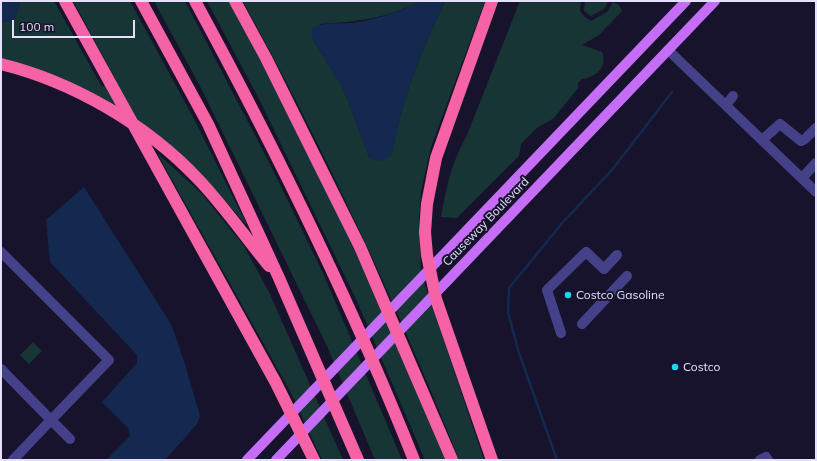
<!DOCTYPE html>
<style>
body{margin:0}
#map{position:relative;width:817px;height:461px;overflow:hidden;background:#18132c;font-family:Mulish,sans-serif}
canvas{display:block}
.frame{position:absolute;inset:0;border:2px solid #e4e0fd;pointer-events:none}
.scale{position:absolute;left:12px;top:20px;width:123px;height:18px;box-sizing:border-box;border:2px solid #e4e0fd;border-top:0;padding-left:5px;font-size:12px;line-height:14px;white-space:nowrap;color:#e4e0fd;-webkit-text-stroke:3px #18132c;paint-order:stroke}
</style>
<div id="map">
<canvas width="817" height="461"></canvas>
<div class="frame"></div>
<div class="scale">100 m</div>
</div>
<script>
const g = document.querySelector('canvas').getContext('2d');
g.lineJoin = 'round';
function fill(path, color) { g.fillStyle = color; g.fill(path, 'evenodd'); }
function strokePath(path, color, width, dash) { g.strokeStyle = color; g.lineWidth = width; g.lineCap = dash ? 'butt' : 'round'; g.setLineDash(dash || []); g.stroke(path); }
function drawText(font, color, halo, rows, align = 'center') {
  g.font = font + ' Mulish,sans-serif'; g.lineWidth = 4; g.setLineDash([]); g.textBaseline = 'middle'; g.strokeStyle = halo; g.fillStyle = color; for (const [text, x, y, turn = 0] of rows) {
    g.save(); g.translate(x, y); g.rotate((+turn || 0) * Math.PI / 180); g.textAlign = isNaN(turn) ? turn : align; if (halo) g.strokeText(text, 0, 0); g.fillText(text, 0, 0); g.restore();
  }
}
const green = new Path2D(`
 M20,1H54L102,87L116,80L73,1H130L194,119L246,223L245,224C180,142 102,86 1,58V22L15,19Z
 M154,1H185L270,164L323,273L402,460H375L327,346L202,90Z
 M207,1H230L309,154L371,286L446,460H425L356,299L259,99Z
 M243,1H420C390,18 355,22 320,24L312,38L343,88L370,159L392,154C402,98 421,52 445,1H485L431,147L421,191L419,221L421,273L484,460H459C397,303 324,150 243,1Z
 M520,1H581L580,11L585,17L591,21L607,12L613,2L619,5L622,11L599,35L582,45L602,52C608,67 596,77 582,79L578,83V88L554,118L537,128L521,144L519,156L457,218L441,217C447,185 451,164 467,135Z
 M585,1H609L604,9L591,16L584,11Z
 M157,153L201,193L244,246L270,294L343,460H322L291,393Z
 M33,342L42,351L29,364L20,355Z`);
const water = new Path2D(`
 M1,1H20L15,19L1,22Z
 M420,1H445C421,52 402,98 392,155L382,161L370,159L343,88L312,38V27C325,22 339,24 352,23C375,20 401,12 420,1Z
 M84,187L171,324L183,358L200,416L197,424L165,460H106L130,436L128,428L102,402L137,363V355L50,262L46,220Z`);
const stream = new Path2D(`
 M557,460L518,350L508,312L509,288L563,222L612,170L672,92`);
const minor = new Path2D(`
 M668,50L816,192
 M726,105L733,96
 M762,140L780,124L801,141L805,139L816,128
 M802,178L816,163
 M1,252L109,360L51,420L1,369
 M582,324L627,276
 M561,333L547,290L586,252L604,269L617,255
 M13,460L51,420L70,439
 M760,460L766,457L768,460`);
const major = new Path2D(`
 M247,460L686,1
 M276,460L715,1`);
const highway = new Path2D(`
 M65,1L276,383L314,460
 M141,1L208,124L279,278L358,460
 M195,1C276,150 351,302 414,460
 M235,1L266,58L360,247L452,460
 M1,64C74,82 147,125 198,179C224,206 245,237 269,266
 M492,460L436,299L427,255L425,232L427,204L436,158L492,1`);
const markers = [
 [568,295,4,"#17d8f2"],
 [675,367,4,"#17d8f2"]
];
const streetNames = [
 ["Causeway Boulevard",486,222,-46]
];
const poiNames = [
 ["Costco Gasoline",576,295],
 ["Costco",683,367]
];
fill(green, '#173535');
fill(water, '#132950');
strokePath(stream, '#132950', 2.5);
strokePath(minor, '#454188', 10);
strokePath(major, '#c66df7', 10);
strokePath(highway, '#f662a6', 12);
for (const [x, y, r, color] of markers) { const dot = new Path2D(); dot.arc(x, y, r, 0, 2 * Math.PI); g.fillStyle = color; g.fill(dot); strokePath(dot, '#18132c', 1.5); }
drawText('12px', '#e4e0fd', '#18132c', streetNames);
drawText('12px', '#e4e0fd', '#18132c', poiNames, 'left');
</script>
